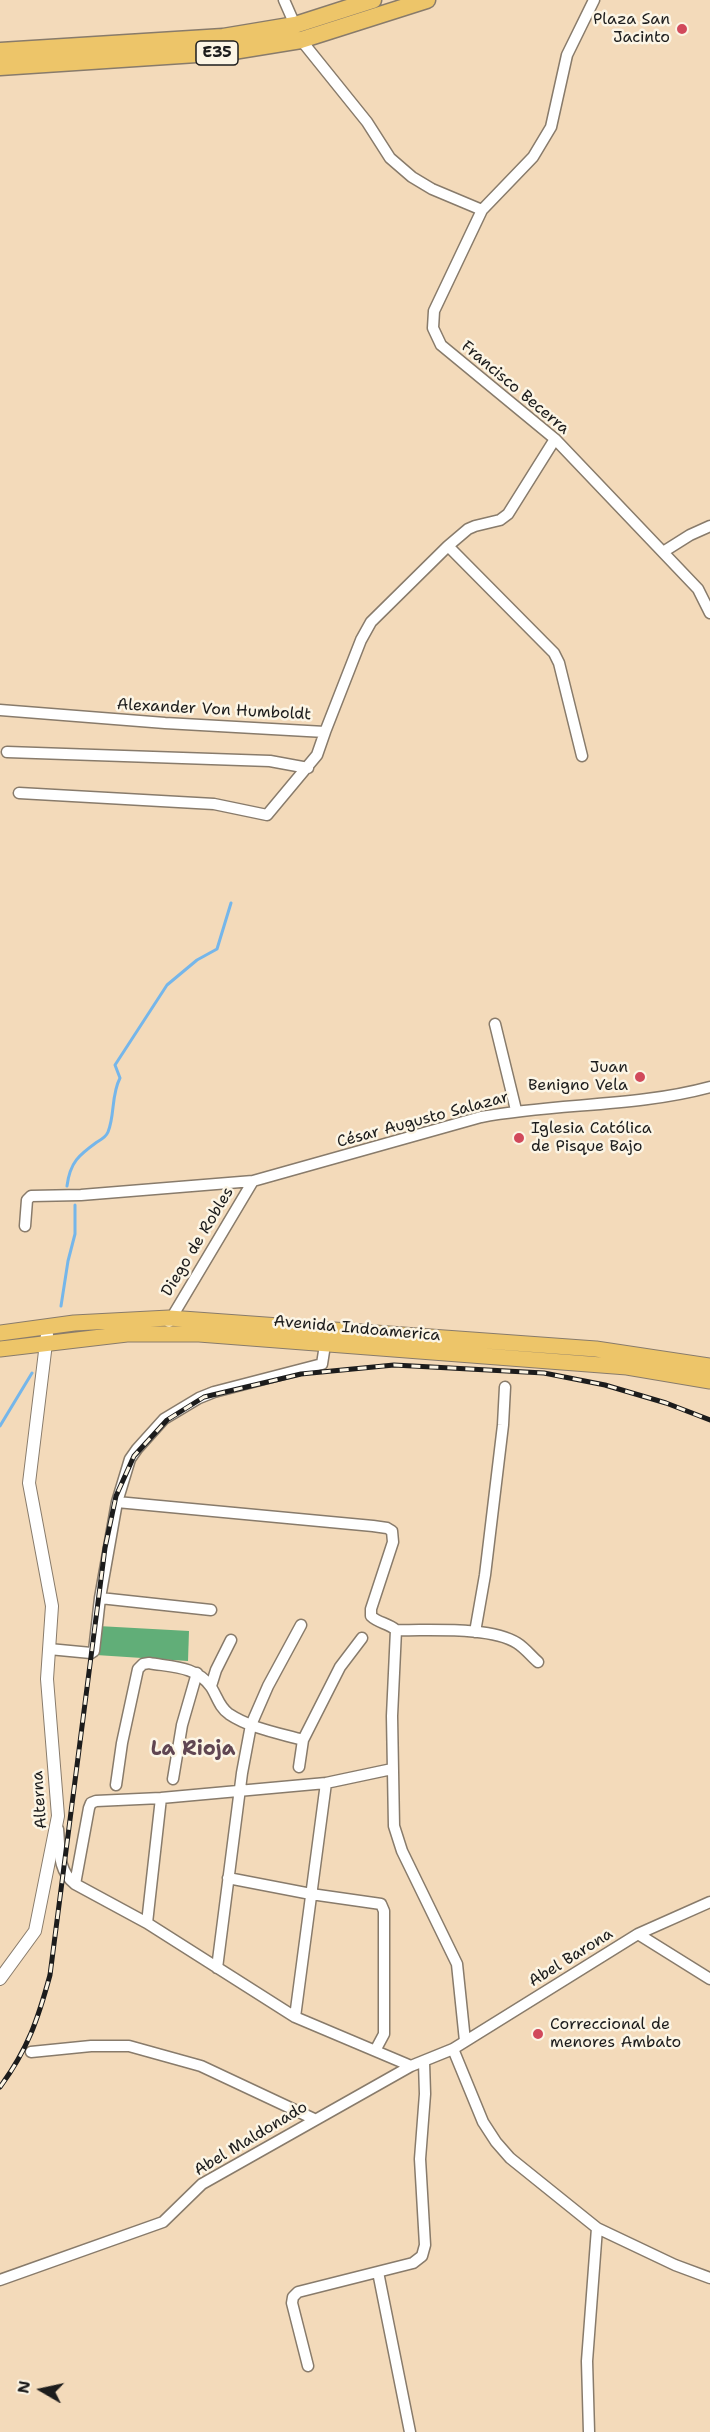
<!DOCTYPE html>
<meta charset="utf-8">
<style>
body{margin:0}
#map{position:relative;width:710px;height:2432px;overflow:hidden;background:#f3daba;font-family:"Shantell Sans",sans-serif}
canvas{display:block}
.north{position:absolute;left:12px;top:2360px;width:60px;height:60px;-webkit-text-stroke:4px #fcf5e5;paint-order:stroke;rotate:279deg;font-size:16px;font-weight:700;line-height:24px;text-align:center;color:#1c1c1c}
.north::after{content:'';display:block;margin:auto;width:21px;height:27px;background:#1c1c1c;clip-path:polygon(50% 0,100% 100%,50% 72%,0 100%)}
</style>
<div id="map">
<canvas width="710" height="2432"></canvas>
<div class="north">N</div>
</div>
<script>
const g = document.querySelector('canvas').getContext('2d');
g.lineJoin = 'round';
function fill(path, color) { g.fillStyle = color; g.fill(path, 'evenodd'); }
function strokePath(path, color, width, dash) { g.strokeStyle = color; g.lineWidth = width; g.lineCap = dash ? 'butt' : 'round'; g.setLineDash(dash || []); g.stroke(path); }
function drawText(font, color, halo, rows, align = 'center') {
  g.font = font + ' "Shantell Sans",sans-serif'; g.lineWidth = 5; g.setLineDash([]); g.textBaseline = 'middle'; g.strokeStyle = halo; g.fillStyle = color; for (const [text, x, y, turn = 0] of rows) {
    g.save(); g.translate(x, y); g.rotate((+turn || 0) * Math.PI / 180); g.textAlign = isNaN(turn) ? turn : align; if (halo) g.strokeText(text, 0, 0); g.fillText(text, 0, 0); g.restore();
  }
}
const forest = new Path2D(`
 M98,1626L189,1631L188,1661L96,1655Z`);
const stream = new Path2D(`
 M67,1186C70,1162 79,1155 97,1142C102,1139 106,1137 108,1132C115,1115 111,1095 120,1078L115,1065L167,985L197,960L217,949L231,903
 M61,1306L68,1261L75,1234V1205
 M0,1426L32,1373`);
const minor = new Path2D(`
 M284,0L295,25
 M594,0L567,55L551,127L533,157L482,210L434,311L433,328L441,345L555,439L698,589L710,613
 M301,40L367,122L390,158L412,177L432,189L482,210
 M448,546L554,653L559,663L582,756
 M663,552L690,535L710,526
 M0,710L165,723L325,732L317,755L267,815L214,804L19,793
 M325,732L361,640L371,622L448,546L468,529L475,526L500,520L508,514L555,439
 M7,752L270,761L308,768
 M495,1024L516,1110
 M25,1226L27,1200L31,1196L81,1195L253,1181L481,1117C557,1103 636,1107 710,1087
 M169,1322L253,1181
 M117,1502L373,1526L387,1528L392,1531L393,1542L371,1609V1616C378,1623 388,1623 396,1630L392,1716L394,1826L402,1851L457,1964L465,2041
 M100,1598L211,1610
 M396,1630C428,1631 491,1626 517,1643C525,1648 531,1656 538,1662
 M475,1632L485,1575L503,1425L505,1387
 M49,1649L91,1653L94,1651L100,1598L117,1502L130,1459L137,1449L164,1419L199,1398L214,1392L322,1364L325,1345
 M211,1686L216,1670L231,1640
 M299,1767L303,1740L340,1667L362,1638
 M173,1779L182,1725L197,1673
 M116,1785L122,1743L138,1669L143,1664L149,1663C171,1667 197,1666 211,1687C217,1696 219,1707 229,1714C250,1728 278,1733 303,1740
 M58,1829C60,1849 57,1870 75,1884L147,1923L295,2017L411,2066
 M228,1878L311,1894L381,1904L384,1911V2034L376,2049
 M75,1884L89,1808L91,1803L96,1801L161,1798L326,1783L392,1769
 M147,1923L161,1798
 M638,1934L710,1979
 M217,1968L242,1773L251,1725L268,1686L301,1625
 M295,2017L326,1783
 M453,2049L483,2122L496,2142L510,2158L597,2228L675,2265L710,2278
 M31,2052L91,2046H129L201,2066L314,2119
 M378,2272L410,2432
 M0,2280L163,2222L202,2184L411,2066L453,2049L638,1934L710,1902
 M308,2366L292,2303L293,2297L298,2292L413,2263L422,2256L425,2245L420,2159L425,2094L424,2062
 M589,2432L587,2361L597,2228`);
const tertiary = new Path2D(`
 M0,1979L35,1931L58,1816L47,1679L52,1606L29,1483L47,1335`);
const primary = new Path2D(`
 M0,1333L74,1323L169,1318L596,1349L710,1366
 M0,1349L127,1334H199L627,1367L710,1381`);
const trunk = new Path2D(`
 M0,51L223,37L295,25L373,0
 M0,67L227,52L301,40L427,0`);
const rail = new Path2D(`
 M0,2087C28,2049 38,2019 50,1975L105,1548L116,1496L134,1456L167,1420L204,1397L301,1374L394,1365L544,1373L605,1385L666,1403L710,1420`);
const markers = [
 [682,29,6,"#d1495b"],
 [640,1077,6,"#d1495b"],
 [519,1138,6,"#d1495b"],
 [538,2034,6,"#d1495b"]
];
const shields = [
 [217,53,42]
];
const shieldNames = [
 ["E35",217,53]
];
const poiNames = [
 ["Plaza San",670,20],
 ["Jacinto",670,38],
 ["Juan",628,1068],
 ["Benigno Vela",628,1086],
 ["Iglesia Católica",531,1129,"left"],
 ["de Pisque Bajo",531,1147,"left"],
 ["Correccional de",550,2025,"left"],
 ["menores Ambato",550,2043,"left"]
];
const streetNames = [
 ["Francisco Becerra",515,388,40],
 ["Alexander Von Humboldt",214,710,3],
 ["César Augusto Salazar",423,1120,-15],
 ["Diego de Robles",198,1242,-59],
 ["Avenida Indoamerica",357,1329,5],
 ["Alterna",40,1800,-94],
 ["Abel Barona",571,1958,-32],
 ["Abel Maldonado",251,2139,-31]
];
const quarterNames = [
 ["La Rioja",193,1750]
];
fill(forest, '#61ae78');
strokePath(stream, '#75b6ea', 3);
strokePath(minor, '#887b6b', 13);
strokePath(tertiary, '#887b6b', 14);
strokePath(primary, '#887b6b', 17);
strokePath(trunk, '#887b6b', 19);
strokePath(minor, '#fff', 10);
strokePath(tertiary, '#fff', 12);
strokePath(primary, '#edc569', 15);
strokePath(trunk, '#edc569', 16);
strokePath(rail, '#1c1c1c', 5);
strokePath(rail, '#fcf5e5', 3, [9]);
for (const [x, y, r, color] of markers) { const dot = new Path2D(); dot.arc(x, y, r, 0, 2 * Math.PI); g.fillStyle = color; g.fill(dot); strokePath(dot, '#fcf5e5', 2); }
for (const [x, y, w] of shields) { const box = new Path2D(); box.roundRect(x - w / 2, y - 12, w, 24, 4.5); g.fillStyle = '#fcf5e5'; g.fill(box); strokePath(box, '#1c1c1c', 1.5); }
drawText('bold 15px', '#1c1c1c', null, shieldNames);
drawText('16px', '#1c1c1c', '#fcf5e5', poiNames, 'right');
drawText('16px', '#1c1c1c', '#fcf5e5', streetNames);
drawText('bold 20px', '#604652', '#fcf5e5', quarterNames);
</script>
